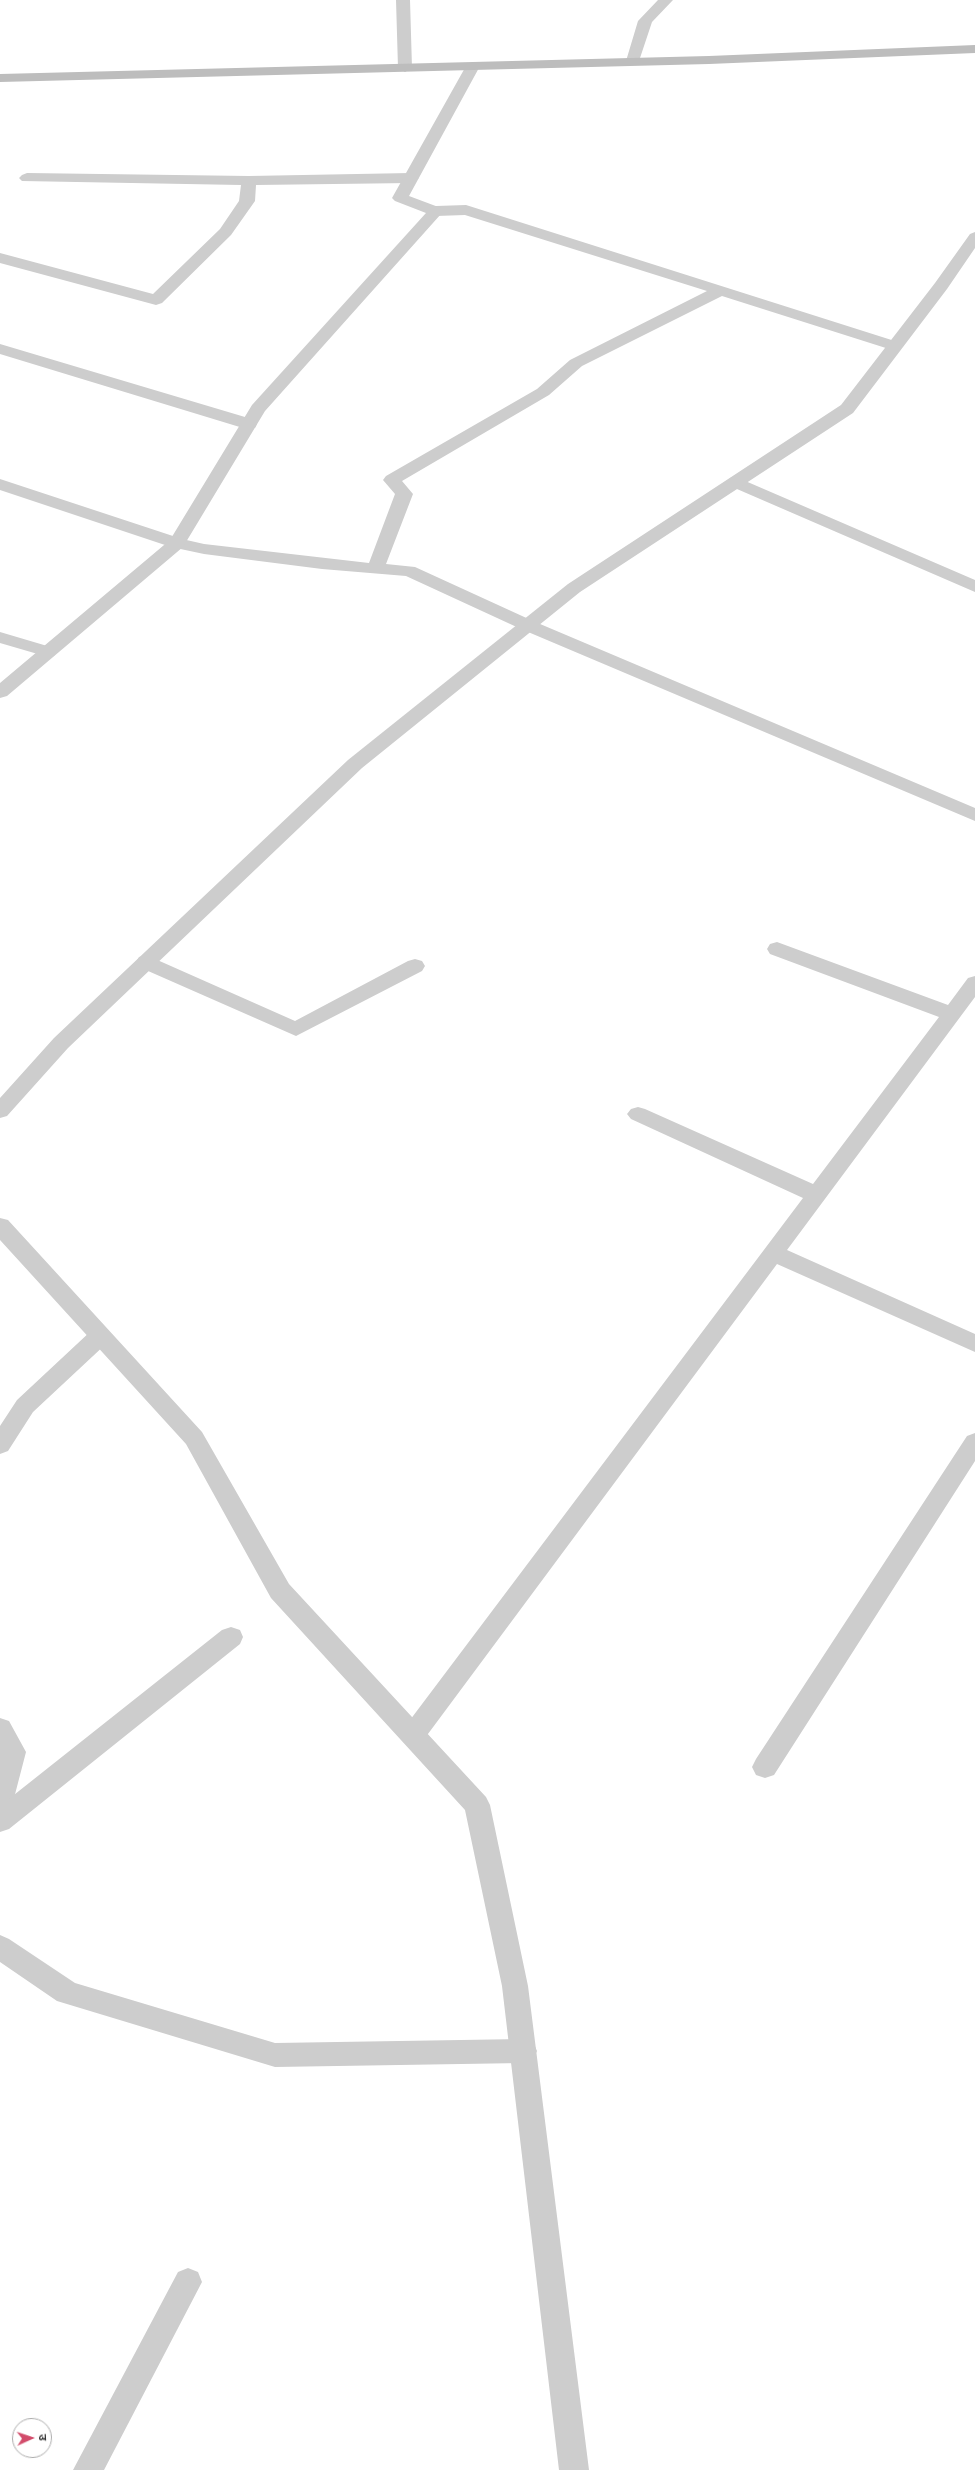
<!DOCTYPE html>
<meta charset="utf-8">
<style>
body{margin:0}
#map{position:relative;width:975px;height:2470px;overflow:hidden;background:#fff;font-family:Manrope,"Noto Sans Devanagari",sans-serif}
canvas{display:block}
.north{position:absolute;left:12px;top:2418px;width:40px;height:40px;box-sizing:border-box;background:#fff;border:1px solid #adadad;border-radius:50%;rotate:87deg;font-size:11px;font-weight:700;line-height:16px;text-align:center;color:#333}
.north::after{content:'';display:block;margin:auto;width:14px;height:18px;background:#d24c6b;clip-path:polygon(50% 0,100% 100%,50% 72%,0 100%)}
</style>
<div id="map">
<canvas width="975" height="2470"></canvas>
<div class="north">उ</div>
</div>
<script>
const g = document.querySelector('canvas').getContext('2d');
g.lineJoin = 'round';
function fill(path, color) { g.fillStyle = color; g.fill(path, 'evenodd'); }
const lane = new Path2D(`
 M658,0H673L652,22L638,64H628L626,61L638,21Z
 M27,173L249,176L411,173L419,178L411,183L256,185L255,201L231,235L162,303L156,305L0,263V253L153,294L220,229L239,201L241,185L22,181L19,178L22,175Z
 M466,205L901,343L903,346L895,351L889,349L722,296L582,366L549,395L402,481L413,494L386,564L415,567L533,621L975,808V821L521,629L406,576L322,569L204,554L171,547L0,490V479L182,539L204,544L369,563L395,494L383,480L386,476L537,389L570,360L707,291L465,215L436,216L428,211L436,206Z
 M0,344L255,420L257,424L255,428H243L0,354Z
 M736,477L975,580V592L730,486L727,482L730,478Z
 M0,632L54,648L57,652L54,656L48,657L0,643Z
 M777,942L948,1005L968,978L975,976V997L787,1250L975,1334V1352L777,1264L422,1742L413,1745L404,1742L400,1735L404,1728L803,1198L631,1119L627,1114L631,1109L638,1107L645,1109L813,1184L939,1017L770,954L767,949L770,944Z
 M146,955L295,1021L408,961L415,959L422,961L425,966L422,971L296,1036L139,967L136,962L139,957Z
 M100,1328L108,1330L111,1336L108,1342L33,1412L8,1451L0,1454V1426L17,1400L92,1330Z
 M975,1433V1461L774,1775L765,1778L756,1775L752,1767L756,1759L967,1436Z
 M0,1718L9,1721L26,1752L13,1802L9,1810L0,1813Z
 M0,1935L9,1939L75,1983L275,2043L523,2039L533,2042L537,2051L533,2060L523,2063L275,2067L57,2001L0,1962Z
 M188,2268L198,2272L202,2282L104,2470H73L178,2272Z`);
const street = new Path2D(`
 M396,0H410L412,68L405,72L398,68Z
 M473,62L480,66L409,196L441,208L444,211L441,214L265,411L183,547L7,696L0,698V683L170,540L252,405L426,213L395,201L392,198L466,66Z
 M975,232V248L947,289L853,413L580,592L362,768L68,1048L7,1116L0,1118V1098L54,1038L348,760L568,584L841,405L935,283L970,234Z
 M0,1218L8,1220L202,1432L289,1584L486,1797L490,1805L528,1986L589,2470H559L502,1986L465,1810L271,1598L186,1444L0,1240Z
 M231,1627L240,1630L243,1637L240,1644L9,1829L0,1832V1806L222,1630Z`);
const secondary = new Path2D(`
 M975,45V53L709,64L0,82V74L709,56Z`);
fill(lane, '#cdcdcd');
fill(street, '#cdcdcd');
fill(secondary, '#bdbdbd');
</script>
